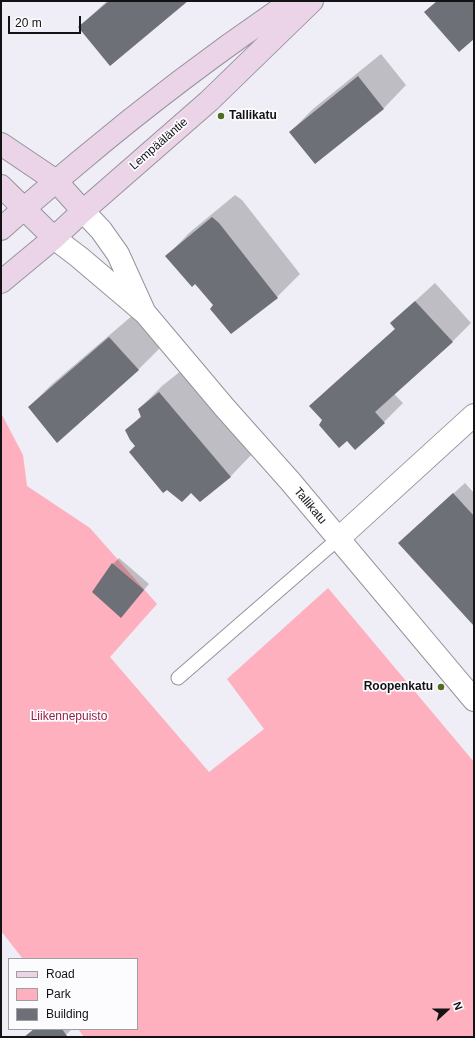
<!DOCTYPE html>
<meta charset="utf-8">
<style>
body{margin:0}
#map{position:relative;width:475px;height:1038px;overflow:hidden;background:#efedf5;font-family:Arial,sans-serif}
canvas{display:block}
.frame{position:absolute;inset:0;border:2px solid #131215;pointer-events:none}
.legend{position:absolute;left:8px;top:958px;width:130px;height:72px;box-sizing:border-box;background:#fcfbfe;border:1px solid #9f9ea1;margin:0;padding:5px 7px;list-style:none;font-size:12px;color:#131215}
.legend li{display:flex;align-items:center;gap:8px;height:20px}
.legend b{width:20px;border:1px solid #9f9ea1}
.north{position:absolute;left:427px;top:990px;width:40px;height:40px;-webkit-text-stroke:3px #fcfbfe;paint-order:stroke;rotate:69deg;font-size:11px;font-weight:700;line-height:16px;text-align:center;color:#131215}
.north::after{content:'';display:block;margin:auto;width:14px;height:18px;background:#131215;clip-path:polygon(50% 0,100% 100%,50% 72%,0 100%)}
.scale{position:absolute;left:8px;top:16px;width:73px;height:18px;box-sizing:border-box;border:2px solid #131215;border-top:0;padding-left:5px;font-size:12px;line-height:14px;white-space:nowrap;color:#131215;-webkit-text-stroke:3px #fcfbfe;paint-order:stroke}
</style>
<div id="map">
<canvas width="475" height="1038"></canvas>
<div class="frame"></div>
<ul class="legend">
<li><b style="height:5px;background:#ecd4e8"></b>Road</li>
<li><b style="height:11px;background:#feb0bf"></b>Park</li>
<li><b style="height:11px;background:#6d7076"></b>Building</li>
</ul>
<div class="north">N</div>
<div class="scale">20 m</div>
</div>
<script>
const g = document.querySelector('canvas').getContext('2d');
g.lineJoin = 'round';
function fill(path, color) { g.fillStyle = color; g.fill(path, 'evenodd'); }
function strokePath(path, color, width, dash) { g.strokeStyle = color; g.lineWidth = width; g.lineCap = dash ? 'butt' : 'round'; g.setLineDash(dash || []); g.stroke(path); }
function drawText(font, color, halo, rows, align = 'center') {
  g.font = font + ' Arial,sans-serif'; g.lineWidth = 3.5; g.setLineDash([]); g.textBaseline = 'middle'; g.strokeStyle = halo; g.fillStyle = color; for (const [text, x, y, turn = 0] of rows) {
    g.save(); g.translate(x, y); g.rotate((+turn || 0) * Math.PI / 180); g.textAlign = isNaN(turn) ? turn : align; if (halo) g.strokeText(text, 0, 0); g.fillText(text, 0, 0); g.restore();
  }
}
const green = new Path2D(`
 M1,413L23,455L27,486L90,528L157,604L110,657L209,772L264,729L227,679L328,588L474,762V1037H84L78,1029H137V959H23L1,931Z`);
const shadow = new Path2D(`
 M107,1H187L79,27Z
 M381,54L406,85L384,108L315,163L290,132L313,109Z
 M235,195L242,200L300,274L277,297L214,305L195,283L167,256L189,233Z
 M435,283L471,323L452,342L394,394L403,403L384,422L347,440L323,420L311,406L330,387L396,328L391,323Z
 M133,315L161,347L138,370L29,407L52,384Z
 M182,370L253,453L231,476L201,500L136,446L126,431L142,415L139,409L162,386Z
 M465,483L474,493V625L411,532Z
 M119,558L149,584L126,611L94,592L113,564Z
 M34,1029H72L64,1037H25Z`);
const building = new Path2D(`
 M109,1H188L110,66L78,27Z
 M437,1H474V39L459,52L424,12Z
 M358,76L384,109L315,164L289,132Z
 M212,217L219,223L278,298L231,334L210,309L213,305L195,284L192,287L165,256Z
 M415,301L453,342L375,412L385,423L355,450L347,441L339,448L319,425L322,420L309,406L395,329L390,323Z
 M109,337L139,370L57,443L28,407Z
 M159,392L231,477L200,502L191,493L182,502L167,490L163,493L129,452L135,446L130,440L125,430L141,417L138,409Z
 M453,493L474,516V626L398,543Z
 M112,563L144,590L121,618L92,592Z
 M34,1029H62L67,1036L65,1037H24Z`);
const service = new Path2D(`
 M178,678L338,539`);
const minor = new Path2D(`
 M83,211L101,230L118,254L143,309
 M54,238L79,257L145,313L225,408L290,481L474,700
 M338,539L474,415`);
const secondary = new Path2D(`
 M1,144L56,181L83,211
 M1,186L54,238
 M1,229C26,206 53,184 79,162C148,104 218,51 292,1
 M1,282L54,238L83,211L209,101L312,1`);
const markers = [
 [221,116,4,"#506c1f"],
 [441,687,4,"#506c1f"]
];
const poiNames = [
 ["Tallikatu",229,116],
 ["Roopenkatu",433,687,"right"]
];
const streetNames = [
 ["Lempääläntie",159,144,-41],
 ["Tallikatu",310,506,50]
];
const parkNames = [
 ["Liikennepuisto",69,717]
];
fill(green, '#feb0bf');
fill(shadow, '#0003');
fill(building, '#6d7076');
strokePath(service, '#96949b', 15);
strokePath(minor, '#96949b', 24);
strokePath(secondary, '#96949b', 24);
strokePath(service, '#fff', 13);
strokePath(minor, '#fff', 22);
strokePath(secondary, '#ecd4e8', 22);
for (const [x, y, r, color] of markers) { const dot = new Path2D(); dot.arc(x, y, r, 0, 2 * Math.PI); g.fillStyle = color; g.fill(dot); strokePath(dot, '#fcfbfe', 1.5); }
drawText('bold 12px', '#131215', '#fcfbfe', poiNames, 'left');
drawText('12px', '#131215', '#fcfbfe', streetNames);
drawText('12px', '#962248', '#fcfbfe', parkNames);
</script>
